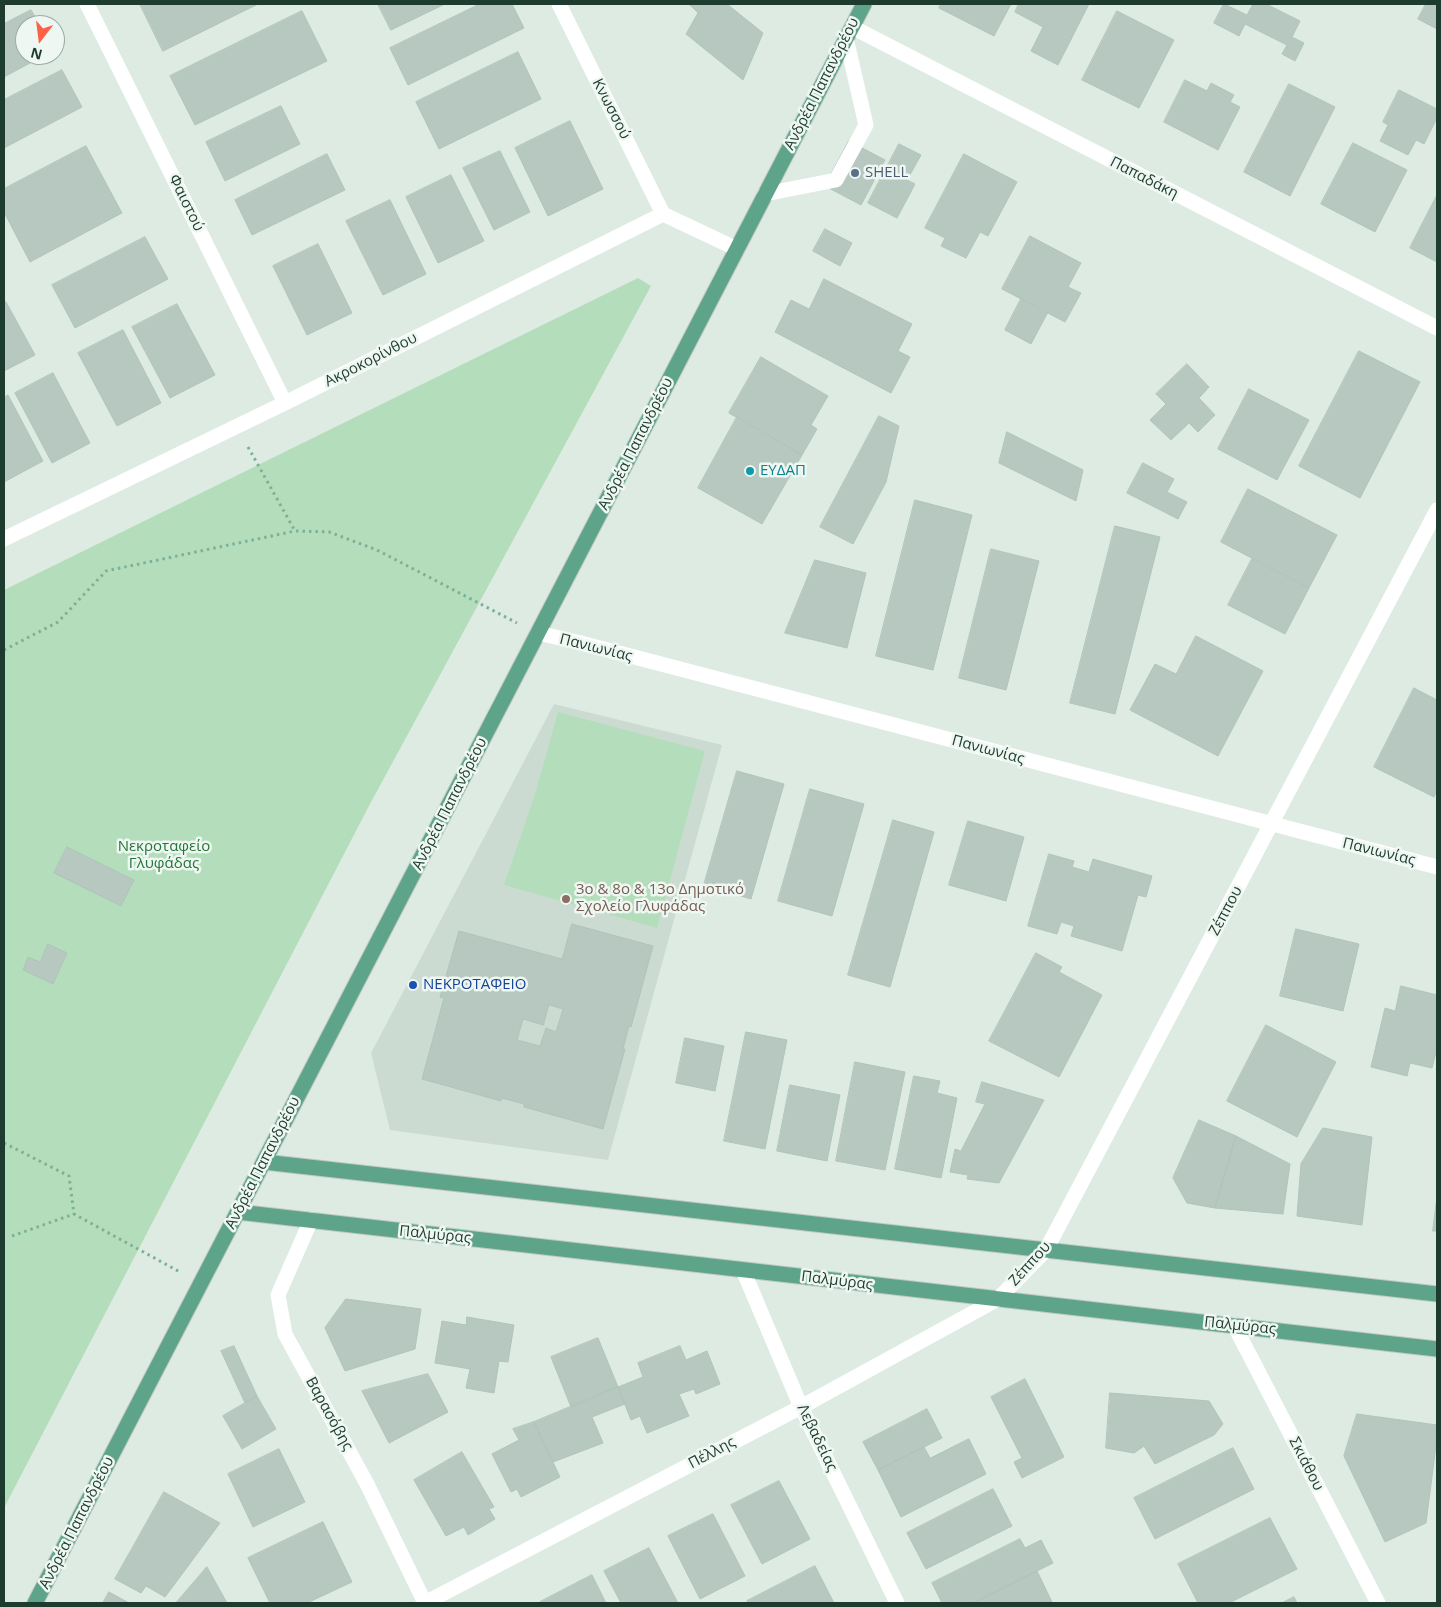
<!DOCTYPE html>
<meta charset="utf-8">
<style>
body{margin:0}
#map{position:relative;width:1441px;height:1607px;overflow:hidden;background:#ddebe3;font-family:"Open Sans",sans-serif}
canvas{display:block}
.frame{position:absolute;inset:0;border:5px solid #1e3b30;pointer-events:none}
.north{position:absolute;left:15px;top:15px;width:50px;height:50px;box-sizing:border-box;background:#eef7f1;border:1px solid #9baca4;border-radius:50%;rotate:195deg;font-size:14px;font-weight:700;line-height:20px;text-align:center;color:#1e3b30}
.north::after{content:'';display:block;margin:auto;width:18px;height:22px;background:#fd6249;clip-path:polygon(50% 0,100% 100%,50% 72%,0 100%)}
</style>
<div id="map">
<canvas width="1441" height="1607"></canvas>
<div class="frame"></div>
<div class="north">N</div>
</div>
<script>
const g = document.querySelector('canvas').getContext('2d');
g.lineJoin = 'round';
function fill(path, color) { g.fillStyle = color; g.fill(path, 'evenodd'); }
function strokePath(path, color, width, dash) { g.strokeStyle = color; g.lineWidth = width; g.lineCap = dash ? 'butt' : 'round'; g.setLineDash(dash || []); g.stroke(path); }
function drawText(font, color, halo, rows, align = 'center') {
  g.font = font + ' "Open Sans",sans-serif'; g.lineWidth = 5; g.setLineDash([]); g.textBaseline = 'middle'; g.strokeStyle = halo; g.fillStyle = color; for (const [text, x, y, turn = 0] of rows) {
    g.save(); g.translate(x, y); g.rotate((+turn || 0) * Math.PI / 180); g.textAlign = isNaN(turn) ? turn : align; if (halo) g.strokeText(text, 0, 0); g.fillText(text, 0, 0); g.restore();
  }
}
const built = new Path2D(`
 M554,704L722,745L608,1160L390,1130L371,1053Z`);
const green = new Path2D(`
 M638,278L651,286L370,804L4,1508V590Z
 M558,712L705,751L657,928L504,885L536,791Z`);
const building = new Path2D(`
 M140,4H258L163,51Z
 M378,4H445L391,30Z
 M480,4H512L524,28L408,85L390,48Z
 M689,4H727L763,33L743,80L686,34L698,13Z
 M941,4H1011L994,36L939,8Z
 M1019,4H1089L1058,65L1031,51L1043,27L1015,12Z
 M1224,4L1247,15L1253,4H1266L1300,21L1292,37L1304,43L1295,61L1282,54L1287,45L1245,24L1239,36L1214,23Z
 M1426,4H1437V29L1418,19Z
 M31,10L40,25H25V55H45L4,77V24Z
 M302,11L327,61L195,125L170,76Z
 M1117,11L1174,40L1139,108L1082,80Z
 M518,52L541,99L439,149L416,102Z
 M62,70L82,107L4,148V100Z
 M1185,80L1207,91L1211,83L1234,95L1230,102L1240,107L1218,150L1164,122Z
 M1289,84L1335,107L1290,196L1244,172Z
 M1399,90L1437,109V118L1424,144L1416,140L1408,155L1380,141L1388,125L1383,122Z
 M281,106L300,144L225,181L206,142Z
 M570,121L603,189L548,216L515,148Z
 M849,141L885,160L861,205L825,186Z
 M1353,143L1407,170L1375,232L1321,204Z
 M899,144L921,155L907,180L915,184L897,218L868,203Z
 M86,146L122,213L30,262L4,212V189Z
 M500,151L530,212L494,230L463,168Z
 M327,154L345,190L252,235L235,200Z
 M964,154L1017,182L988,236L980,232L966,258L941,246L945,238L925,228Z
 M451,175L484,241L438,263L406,197Z
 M1437,195V262L1410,248Z
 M390,200L426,274L383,295L346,221Z
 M825,229L852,243L840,266L813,251Z
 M1030,236L1081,263L1068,287L1081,293L1065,322L1002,289Z
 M145,237L168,279L75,328L52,285Z
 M318,244L352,313L307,335L273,266Z
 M824,279L912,324L898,351L910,357L891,393L775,332L791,300L809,309Z
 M1021,299L1048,312L1031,344L1005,330Z
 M6,302L35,355L4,371V303Z
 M177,304L215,375L170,398L132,327Z
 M123,330L161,403L117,426L78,353Z
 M1359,351L1420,382L1360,498L1299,466Z
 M761,357L828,396L811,425L817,429L802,455L729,413Z
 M1187,364L1209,387L1199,398L1215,415L1198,432L1189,423L1171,440L1150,420L1166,404L1156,394Z
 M53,373L90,443L52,463L15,393Z
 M1249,389L1309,420L1277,480L1218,449Z
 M8,395L43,461L4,482V398Z
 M879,416L899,426L886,482L853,544L820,527Z
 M737,417L802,455L762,524L698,488Z
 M1007,432L1083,470L1076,501L999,463Z
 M1143,463L1174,479L1167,492L1187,502L1178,519L1127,493Z
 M1248,489L1337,535L1309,588L1221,542Z
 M915,500L972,515L933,670L876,656Z
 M1115,526L1160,537L1115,714L1070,703Z
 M991,549L1039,561L1006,690L959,678Z
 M1252,559L1309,588L1285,634L1228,605Z
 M815,560L866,573L847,648L785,633Z
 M1196,636L1263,671L1218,756L1130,710L1155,664L1176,674Z
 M1414,688L1437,700V790L1434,797L1374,767Z
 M737,771L784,784L751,899L704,885Z
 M810,789L864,804L832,916L778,901Z
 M893,820L934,832L890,987L848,975Z
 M968,821L1024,837L1006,901L949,885Z
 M67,847L134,880L121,906L54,873Z
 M1049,854L1074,861L1072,867L1089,872L1093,859L1152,876L1146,897L1138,895L1122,951L1071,936L1074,926L1061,922L1057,934L1028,926Z
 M572,924L653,946L631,1027L629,1026L623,1049H625L603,1129L524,1107V1104L502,1098L501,1101L422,1079L444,998L440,997L459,931L562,959ZM549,1005L563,1009L556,1032L546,1028L540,1046L517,1040L523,1019L543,1025Z
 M1296,929L1359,944L1343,1011L1280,996Z
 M48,944L67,953L53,984L23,970L28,957L40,962Z
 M1036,953L1062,967L1059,972L1102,995L1059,1077L989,1041Z
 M1401,986L1437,995V1048L1432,1068L1410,1063L1407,1076L1371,1067L1385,1008L1395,1011Z
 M1266,1025L1336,1062L1297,1137L1227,1101Z
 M746,1032L787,1040L765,1149L724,1141Z
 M685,1038L724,1046L715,1091L676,1083Z
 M855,1062L905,1072L885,1170L836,1161Z
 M914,1076L940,1081L937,1093L957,1098L941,1178L895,1169Z
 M982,1082L1044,1100L999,1183L967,1179L968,1175L950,1172L955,1149L961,1151L985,1104L976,1102Z
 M790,1085L840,1095L827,1161L777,1151Z
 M1199,1120L1236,1136L1215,1208L1187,1203L1173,1178Z
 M1323,1128L1372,1137L1362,1225L1297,1216L1301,1164Z
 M1236,1136L1290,1164L1283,1214L1215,1208Z
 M1437,1197V1231H1433Z
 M346,1299L421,1309L415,1349L345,1371L325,1328Z
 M467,1317L514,1325L508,1362L499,1361L494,1393L466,1388L470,1369L435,1363L442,1321L466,1325Z
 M598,1338L618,1387L571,1407L551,1357Z
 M234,1346L257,1396L245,1403L221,1351Z
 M680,1346L686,1360L707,1351L720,1384L696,1394L694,1389L679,1394L689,1416L647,1433L640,1416L631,1420L618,1387L643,1377L638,1363Z
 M428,1374L448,1412L389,1443L362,1391Z
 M1025,1379L1064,1457L1022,1478L1014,1462L1022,1458L991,1397Z
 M618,1387L625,1404L592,1417L603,1443L553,1462L534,1422Z
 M1110,1393L1209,1401L1223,1424L1214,1435L1155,1464L1144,1446L1134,1453L1106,1448Z
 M257,1396L276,1429L242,1449L223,1416Z
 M927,1409L942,1438L878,1470L863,1442Z
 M1357,1414L1437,1425V1438L1426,1523L1385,1542L1344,1456Z
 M534,1422L560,1477L521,1497L517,1489L511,1492L492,1454L519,1440L513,1429Z
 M969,1439L986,1474L901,1517L878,1470L924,1447L930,1458Z
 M1233,1448L1254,1489L1155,1539L1134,1498Z
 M279,1449L305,1502L253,1527L228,1474Z
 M462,1452L494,1507L489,1509L495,1519L468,1535L464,1527L446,1536L414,1480Z
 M779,1481L810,1539L762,1564L731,1505Z
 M993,1489L1012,1526L926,1569L907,1533Z
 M164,1492L220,1523L165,1597L146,1586L141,1593L115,1579Z
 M713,1514L745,1576L700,1599L668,1536Z
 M1270,1518L1297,1569L1229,1603H1198L1178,1564Z
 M323,1522L352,1582L307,1603H270L248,1558Z
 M1020,1539L1025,1548L1041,1540L1053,1563L973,1603H942L932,1583Z
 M649,1548L678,1603H621L604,1571Z
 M815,1566L834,1603H748L747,1601Z
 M207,1567L227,1603H176Z
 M1037,1571L1052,1602L973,1603Z
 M592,1575L606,1603H540V1602Z
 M109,1592L129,1603H103Z
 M1294,1597L1297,1603H1282Z`);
const path = new Path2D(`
 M248,447L295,531
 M4,650L58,622L106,571L295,531L329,532L377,550L517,623
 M4,1143L69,1176L74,1214L180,1272
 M12,1236L74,1214`);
const minor = new Path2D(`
 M87,4L285,403
 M559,4L663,214
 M852,27L1437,328
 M765,194L836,180L866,125L846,38
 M4,539L285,403L663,214L737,249
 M538,633L577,642L1437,867
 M311,1220L278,1295L285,1334L367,1484L425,1603L801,1407L998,1299L1046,1250L1437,510
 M743,1270L801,1407L897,1603
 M1234,1325L1378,1603`);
const major = new Path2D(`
 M264,1162L1437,1294
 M238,1212L1437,1349
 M35,1603L864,4`);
const markers = [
 [855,173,5,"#5c6f8a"],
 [750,471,5,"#0f9aa8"],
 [566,899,5,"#8d6e63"],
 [413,985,5,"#1a4fb4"]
];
const streetNames = [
 ["Ανδρέα Παπανδρέου",822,84,-63],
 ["Κνωσσού",611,109,63],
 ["Παπαδάκη",1144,178,27],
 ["Φαιστού",186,203,64],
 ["Ακροκορίνθου",371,360,-27],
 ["Ανδρέα Παπανδρέου",636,444,-63],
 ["Πανιωνίας",596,648,14],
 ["Πανιωνίας",988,750,15],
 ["Ανδρέα Παπανδρέου",450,804,-63],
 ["Πανιωνίας",1379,852,14],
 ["Ζέππου",1226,911,-62],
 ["Ανδρέα Παπανδρέου",263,1163,-63],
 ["Παλμύρας",435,1235,6],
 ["Ζέππου",1030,1264,-48],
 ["Παλμύρας",837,1281,7],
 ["Παλμύρας",1240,1326,6],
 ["Βαρασόβης",329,1414,61],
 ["Λεβαδείας",817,1438,64],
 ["Πέλλης",712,1453,-28],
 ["Σκιάθου",1306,1464,63],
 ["Ανδρέα Παπανδρέου",77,1523,-63]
];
const serviceNames = [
 ["SHELL",865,173]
];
const cultureNames = [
 ["ΕΥΔΑΠ",760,471]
];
const parkNames = [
 ["Νεκροταφείο",164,847],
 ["Γλυφάδας",164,864]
];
const educationNames = [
 ["3ο & 8ο & 13ο Δημοτικό",576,890],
 ["Σχολείο Γλυφάδας",576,907]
];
const transitNames = [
 ["ΝΕΚΡΟΤΑΦΕΙΟ",423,985]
];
fill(built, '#ccdbd2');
fill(green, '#b4debb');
fill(building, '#b6c8bf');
strokePath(building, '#afc5ba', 1);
strokePath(major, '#c0c8c5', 17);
strokePath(path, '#7bb19a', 3, [2.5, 4]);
strokePath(minor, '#fff', 15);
strokePath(major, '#5ea48b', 15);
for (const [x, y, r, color] of markers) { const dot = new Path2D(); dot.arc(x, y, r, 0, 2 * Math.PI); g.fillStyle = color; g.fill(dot); strokePath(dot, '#eef7f1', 2); }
drawText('15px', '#1e3b30', '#eef7f1', streetNames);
drawText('15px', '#4e5e75', '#eef7f1', serviceNames, 'left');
drawText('15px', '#0d838f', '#eef7f1', cultureNames, 'left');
drawText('15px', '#25753b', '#eef7f1', parkNames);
drawText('15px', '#785e54', '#eef7f1', educationNames, 'left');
drawText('15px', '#164399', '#eef7f1', transitNames, 'left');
</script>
